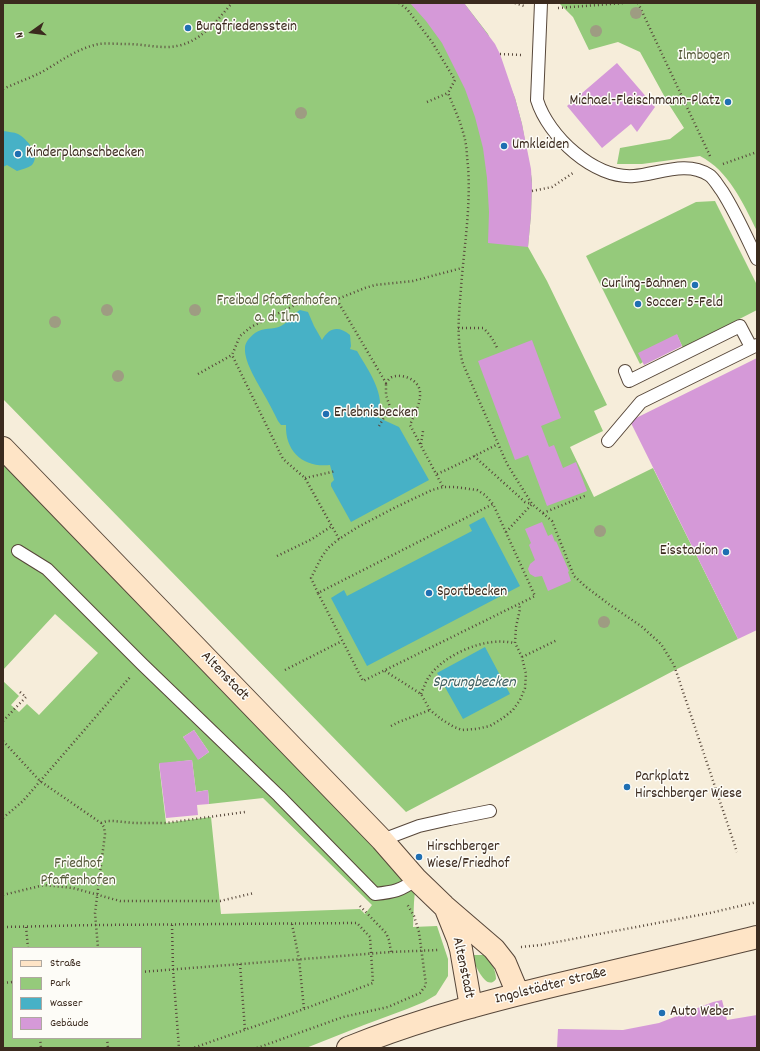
<!DOCTYPE html>
<meta charset="utf-8">
<style>
body{margin:0}
#map{position:relative;width:760px;height:1051px;overflow:hidden;background:#f6edda;font-family:Dekko,sans-serif}
canvas{display:block}
.frame{position:absolute;inset:0;border:4px solid #3b2a1e;pointer-events:none}
.legend{position:absolute;left:12px;top:947px;width:130px;height:92px;box-sizing:border-box;background:#fdfcf7;border:1px solid #afa8a0;margin:0;padding:5px 7px;list-style:none;font-size:12px;color:#3b2a1e}
.legend li{display:flex;align-items:center;gap:8px;height:20px}
.legend b{width:20px;border:1px solid #afa8a0}
.north{position:absolute;left:12px;top:12px;width:40px;height:40px;-webkit-text-stroke:3px #fdfcf7;paint-order:stroke;rotate:256deg;font-size:11px;font-weight:700;line-height:16px;text-align:center;color:#3b2a1e}
.north::after{content:'';display:block;margin:auto;width:14px;height:18px;background:#3b2a1e;clip-path:polygon(50% 0,100% 100%,50% 72%,0 100%)}
</style>
<div id="map">
<canvas width="760" height="1051"></canvas>
<div class="frame"></div>
<ul class="legend">
<li><b style="height:5px;background:#fee4c6"></b>Straße</li>
<li><b style="height:11px;background:#95ca7b"></b>Park</li>
<li><b style="height:11px;background:#47b1c6"></b>Wasser</li>
<li><b style="height:11px;background:#d599d8"></b>Gebäude</li>
</ul>
<div class="north">N</div>
</div>
<script>
const g = document.querySelector('canvas').getContext('2d');
g.lineJoin = 'round';
function fill(path, color) { g.fillStyle = color; g.fill(path, 'evenodd'); }
function strokePath(path, color, width, dash) { g.strokeStyle = color; g.lineWidth = width; g.lineCap = dash ? 'butt' : 'round'; g.setLineDash(dash || []); g.stroke(path); }
function drawText(font, color, halo, rows, align = 'center') {
  g.font = font + ' Dekko,sans-serif'; g.lineWidth = 3; g.setLineDash([]); g.textBaseline = 'middle'; g.strokeStyle = halo; g.fillStyle = color; for (const [text, x, y, turn = 0] of rows) {
    g.save(); g.translate(x, y); g.rotate((+turn || 0) * Math.PI / 180); g.textAlign = isNaN(turn) ? turn : align; if (halo) g.strokeText(text, 0, 0); g.fillText(text, 0, 0); g.restore();
  }
}
const green = new Path2D(`
 M3,3H464L488,34L515,98L522,124L532,180L531,215L528,247L547,281L607,405L594,411L603,431L570,447L594,497L653,468L738,639L675,670L406,812L3,399Z
 M559,3H757V231C743,203 729,171 700,156L642,164H617L620,148L670,139L684,128L668,103L640,52L618,42L589,50L573,17Z
 M715,201L757,285V310L755,311L683,348L677,335L643,362L640,364L586,256L696,202Z
 M3,448L416,879L414,902L413,927L437,926L448,959V976L436,995L424,1002L407,1009L364,1025L306,1048H3V681L19,696L11,705L19,712L27,704L39,715L98,653L55,614L3,670ZM194,730L209,752L199,759L183,737ZM192,760L196,792L208,790L209,804L263,798L372,905L365,914L360,909L221,914L211,817L166,823L159,764ZM13,948H141V1038H13Z
 M471,955H485C491,963 496,969 496,979C486,993 474,962 471,955Z`);
const water = new Path2D(`
 M3,131C8,132 14,132 18,134C27,139 41,155 32,165C28,168 22,169 17,171L7,165L3,167Z
 M300,310L308,312L314,326L322,340C329,328 338,325 350,335L351,346L350,349L357,351C366,367 382,388 380,408C379,411 378,415 377,417L399,427L429,480L351,522L331,486V483L334,480L330,465C304,468 285,452 286,425H281L278,421C273,411 268,401 262,391C256,380 244,361 245,348C245,342 250,337 255,333C263,327 273,330 281,326C289,322 292,314 300,310Z
 M484,517L520,586L367,666L331,598L344,590L347,596L472,531L469,525Z
 M485,647L510,694L463,719L437,673Z`);
const building = new Path2D(`
 M410,3H464L495,44L500,54L515,98L522,124L531,169L532,186L531,215L528,247L488,243L489,212L487,178L483,148L475,117L465,89L442,43L426,21Z
 M617,63L655,107L637,132L631,124L602,148L567,106Z
 M677,334L682,346L644,365L638,353Z
 M532,340L561,418L541,426L549,447L554,445L563,468L576,462L587,491L547,506L528,455L515,460L478,361Z
 M757,358V630L738,639L630,421Z
 M542,522L548,536L552,534L555,542L556,541L569,571L568,572L571,581L548,591L542,576L535,577L530,574L528,569L530,564L535,560L529,545L531,543L525,529Z
 M194,730L209,752L198,760L183,737Z
 M192,760L196,792L208,790L209,804L197,805L198,815L166,818L159,763Z
 M722,1000L727,1020L757,1015V1048H557L558,1029L623,1030L659,1023L713,1002Z`);
const path = new Path2D(`
 M399,3L407,9L432,42L455,80L448,93C455,110 463,127 466,145C467,152 467,159 468,166C471,207 464,247 461,288C459,314 456,339 463,364L507,464L532,504L552,521L574,576L586,587L610,605L641,626L661,644L674,665L737,852
 M515,3L524,6
 M638,3L710,156
 M558,8L624,3
 M500,54L522,55
 M3,89C16,83 30,78 42,72C61,61 78,48 99,44C108,43 118,44 127,44C140,44 153,47 166,47C197,47 214,24 232,3
 M427,102L448,93
 M723,164L757,152
 M532,191L552,187L573,173
 M337,300L386,383C388,381 389,378 392,377C403,373 419,380 420,392C421,403 414,415 410,425L443,487
 M458,328H483C490,334 494,341 498,350
 M198,374L232,355
 M379,426L390,407L386,395V383
 M421,444L423,431
 M474,456L525,502L532,504
 M437,474C458,465 478,454 498,444
 M305,478L336,471
 M543,513L587,495
 M506,532L532,504
 M339,539L305,478L283,459L232,355L240,336L251,327L299,303L307,302L323,303L330,302L365,288L375,285L413,281L462,268
 M277,556L312,539L332,526
 M318,593L311,578L321,558L328,548L339,539L358,527L396,507L432,490L443,487H455L477,490L485,495L493,504L535,596L363,681L318,593L493,504
 M522,657L557,640
 M285,670L342,641
 M385,671L421,694L430,710L441,719L454,727L462,730L476,729L490,726L503,718L513,710L520,700L525,688L526,674L524,666L522,657L515,643L516,627L520,609L519,604
 M421,694C424,687 426,680 431,674C444,657 472,644 493,642C501,641 508,642 515,643
 M3,721L26,697L20,692
 M391,726L399,722L430,710
 M3,741L40,781L101,823L104,827L105,834L95,913L98,948
 M3,818L23,801L131,676
 M101,823L107,821H113L134,823H166L245,812
 M3,895L44,885L73,888L120,901H220L254,893
 M360,906L386,933L389,940L391,952
 M292,924L299,959L304,1009
 M172,925L173,969L179,1048
 M3,927L96,925L357,923L370,937L373,983L304,1009L193,1048
 M26,927L28,948
 M521,947L541,945L710,913L757,902
 M240,964L245,1030
 M141,972L391,952L438,950
 M3,983L13,982
 M40,1038L41,1048
 M107,1038L108,1048
 M257,1048L343,1017L388,1007L420,993L426,985L419,932L414,916L407,904`);
const lane = new Path2D(`
 M541,3L537,100C548,136 594,179 634,176C658,174 687,160 709,175C714,178 718,186 722,191C736,213 746,236 757,259
 M625,371L629,381L740,326L751,347
 M608,441L641,402L757,345
 M18,551L47,569L142,664L279,796L375,894C393,892 401,891 416,879
 M382,840L419,826L450,819L490,811`);
const secondary = new Path2D(`
 M3,448L382,840L416,879L444,906L494,949L505,963L518,994
 M446,909L458,939L461,949L471,1007
 M348,1048C422,1018 500,998 577,980C637,966 697,952 757,937`);
const trees = [
 [636,13],
 [596,31],
 [301,113],
 [107,310],
 [195,310],
 [55,322],
 [118,376],
 [600,531],
 [604,622]
];
const markers = [
 [188,28,4,"#1f6fb2"],
 [728,102,4,"#1f6fb2"],
 [504,146,4,"#1f6fb2"],
 [18,154,4,"#1f6fb2"],
 [695,285,4,"#1f6fb2"],
 [638,304,4,"#1f6fb2"],
 [326,414,4,"#1f6fb2"],
 [726,552,4,"#1f6fb2"],
 [429,593,4,"#1f6fb2"],
 [627,787,4,"#1f6fb2"],
 [419,857,4,"#1f6fb2"],
 [662,1013,4,"#1f6fb2"]
];
const poiNames = [
 ["Burgfriedensstein",196,28],
 ["Michael-Fleischmann-Platz",720,102,"right"],
 ["Umkleiden",512,146],
 ["Kinderplanschbecken",26,154],
 ["Curling-Bahnen",687,285,"right"],
 ["Soccer 5-Feld",646,304],
 ["Erlebnisbecken",334,414],
 ["Eisstadion",718,552,"right"],
 ["Sportbecken",437,593],
 ["Parkplatz",635,778],
 ["Hirschberger Wiese",635,795],
 ["Hirschberger",427,848],
 ["Wiese/Friedhof",427,865],
 ["Auto Weber",670,1013]
];
const parkNames = [
 ["Ilmbogen",704,57],
 ["Freibad Pfaffenhofen",277,302],
 ["a. d. Ilm",277,319],
 ["Friedhof",78,865],
 ["Pfaffenhofen",78,882]
];
const streetNames = [
 ["Altenstadt",224,677,46],
 ["Altenstadt",462,968,78],
 ["Ingolstädter Straße",551,987,-14]
];
const waterNames = [
 ["Sprungbecken",474,684]
];
fill(green, '#95ca7b');
fill(water, '#47b1c6');
fill(building, '#d599d8');
strokePath(lane, '#57473a', 14);
strokePath(secondary, '#57473a', 24);
strokePath(path, '#57473a', 2.5, [1, 3]);
strokePath(lane, '#fff', 12);
strokePath(secondary, '#fee4c6', 22);
g.fillStyle = '#9e9c82';
for (const [x, y] of trees) { g.beginPath(); g.arc(x, y, 6, 0, 2 * Math.PI); g.fill(); }
for (const [x, y, r, color] of markers) { const dot = new Path2D(); dot.arc(x, y, r, 0, 2 * Math.PI); g.fillStyle = color; g.fill(dot); strokePath(dot, '#fdfcf7', 1.5); }
drawText('15px', '#3b2a1e', '#fdfcf7', poiNames, 'left');
drawText('15px', '#565a3a', '#fdfcf7', parkNames);
drawText('15px', '#3b2a1e', '#fdfcf7', streetNames);
drawText('italic 16px', '#406061', '#fdfcf7', waterNames);
</script>
